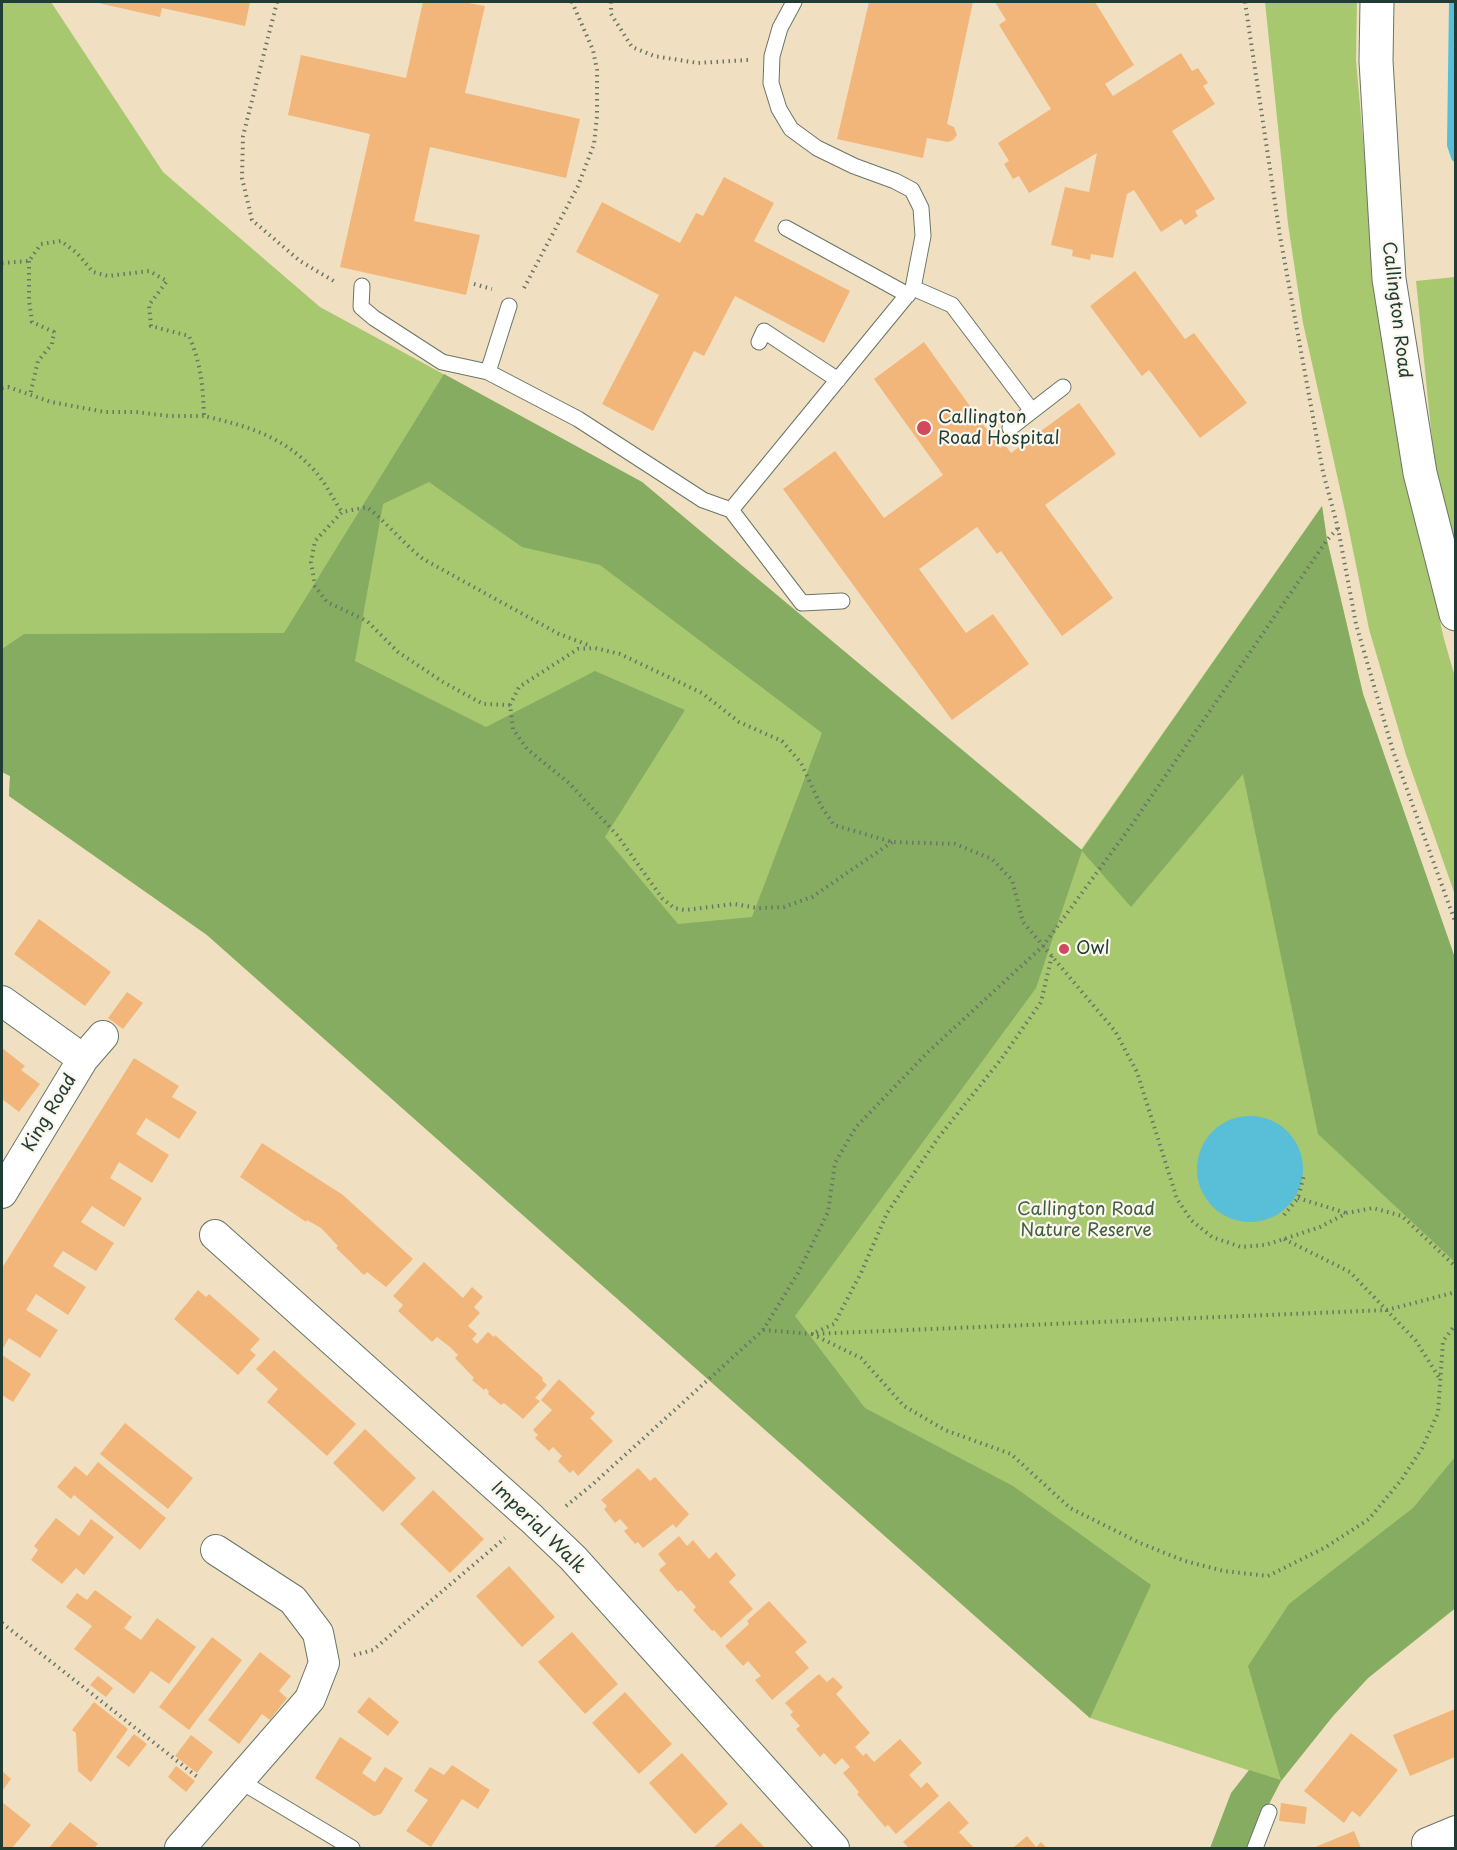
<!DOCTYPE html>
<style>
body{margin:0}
#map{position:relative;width:1457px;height:1850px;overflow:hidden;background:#f0e0c1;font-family:"Playpen Sans",sans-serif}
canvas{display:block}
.frame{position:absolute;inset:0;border:3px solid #1f3d34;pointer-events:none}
</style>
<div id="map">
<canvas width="1457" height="1850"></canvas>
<div class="frame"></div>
</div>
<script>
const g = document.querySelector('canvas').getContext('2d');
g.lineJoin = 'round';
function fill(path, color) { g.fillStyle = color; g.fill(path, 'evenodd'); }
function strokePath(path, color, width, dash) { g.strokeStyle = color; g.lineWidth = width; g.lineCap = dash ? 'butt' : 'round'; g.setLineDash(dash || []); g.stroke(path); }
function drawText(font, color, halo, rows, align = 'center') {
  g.font = font + ' "Playpen Sans",sans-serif'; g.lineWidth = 4.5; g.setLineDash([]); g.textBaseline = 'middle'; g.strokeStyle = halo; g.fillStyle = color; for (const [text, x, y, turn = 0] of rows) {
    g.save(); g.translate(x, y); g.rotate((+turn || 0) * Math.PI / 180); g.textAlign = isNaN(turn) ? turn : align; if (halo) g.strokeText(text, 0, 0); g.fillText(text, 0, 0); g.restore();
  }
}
const green = new Path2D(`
 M2,2H51L163,172L320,307L642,482L1006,790L1081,850L1322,506L1327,540L1363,694L1455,958L1456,1608L1368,1678L1333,1716L1281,1781L1090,1718L207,935L9,796L10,776L2,772Z
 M1265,2H1357L1356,60L1369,208L1403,455L1444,639L1455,677V895L1406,755L1369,629L1345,511L1303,323L1288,224Z
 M1455,277V544L1434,459L1416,281Z`);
const forest = new Path2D(`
 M444,374L642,482L1082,850L1322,506L1327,540L1363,694L1455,958V1262L1318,1134L1243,774L1131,907L1082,851L1036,988L795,1316L865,1408L1013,1486L1151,1585L1090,1718L207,935L9,796L10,776L2,772V649L24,634L284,633ZM429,482L522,547L600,565L822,733L752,917L678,924L605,837L685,710L595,671L486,727L355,661L383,504Z
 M1455,1457V1608L1368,1678L1333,1716L1281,1781L1267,1808L1251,1848H1210L1231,1793L1249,1770L1281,1780L1248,1666L1289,1604L1413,1508Z`);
const water = new Path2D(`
 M1197 1169a53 53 0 1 1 106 0a53 53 0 1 1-106 0Z`);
const stream = new Path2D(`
 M1454,2L1452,145L1456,157`);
const building = new Path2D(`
 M94,2H250L245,26L162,8L160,17Z
 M423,2H463L485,6L465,93L580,119L566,178L430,147L414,221L480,235L466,295L340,267L370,134L288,115L301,55L406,78Z
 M869,2H973L947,124L954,127L957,135L953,140L948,142L927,138L923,158L837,139Z
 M995,2H1095L1134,65L1105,84L1113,96L1181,53L1192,71L1198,68L1208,83L1203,86L1215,104L1172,131L1215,199L1195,211L1198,216L1185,225L1181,219L1161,232L1134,190L1127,194L1113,258L1091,254L1090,260L1072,256L1073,250L1051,245L1065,187L1089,192L1097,153L1029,193L1019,176L1013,179L1004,164L1009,161L998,143L1051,109L999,25L1006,20Z
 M724,177L774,203L754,241L850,291L824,343L735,296L704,356L694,351L653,431L602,404L659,295L576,252L602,202L680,243L696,213L703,216Z
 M1135,271L1185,339L1194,333L1247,403L1200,438L1149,370L1142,376L1090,306Z
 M924,342L1000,448L1005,445L1011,453L1079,403L1116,454L1045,505L1113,598L1062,636L1001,551L997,554L977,527L919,569L966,633L993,614L1029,664L952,720L783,489L835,451L884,518L943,475L874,379Z
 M39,919L111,972L85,1006L14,954Z
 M127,992L143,1003L123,1029L108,1018Z
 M2,1048L25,1066L21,1070L40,1084L19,1112L2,1099Z
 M134,1058L179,1086L172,1097L197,1112L179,1139L146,1118L136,1134L169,1155L152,1183L119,1162L110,1178L142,1198L124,1227L92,1206L81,1222L114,1243L96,1271L63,1251L58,1258L53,1266L86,1287L68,1315L36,1294L26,1310L58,1330L40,1358L9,1338L2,1350V1268Z
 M262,1143L343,1195L413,1259L386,1287L367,1272L364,1275L336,1248L338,1246L321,1228L307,1220L306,1222L240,1177Z
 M424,1262L463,1298L472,1287L483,1297L474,1307L480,1313L468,1326L477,1334L472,1339L477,1344L488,1332L494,1337L495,1335L543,1378L542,1380L547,1385L535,1398L540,1401L523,1419L504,1403L501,1405L488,1394L489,1392L486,1388L484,1390L472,1380L474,1378L455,1358L458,1355L450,1347L437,1337L432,1342L398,1311L403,1305L393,1296Z
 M198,1290L206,1297L209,1294L260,1339L250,1350L256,1355L238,1375L174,1319Z
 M274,1350L356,1424L327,1456L267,1402L278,1389L256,1369Z
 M2,1355L31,1374L13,1402L2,1395Z
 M559,1379L595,1413L590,1418L613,1441L578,1476L573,1470L570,1473L558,1461L562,1456L553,1447L549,1451L535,1438L538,1435L533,1430L552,1410L541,1400Z
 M125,1423L193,1478L168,1509L100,1454Z
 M365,1429L416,1478L383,1512L333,1463Z
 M98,1462L166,1518L140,1550L74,1495L71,1499L57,1487L75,1466L87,1476Z
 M638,1468L650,1481L655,1477L689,1514L676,1528L673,1524L643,1548L638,1542L635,1544L624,1531L628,1528L620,1519L615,1523L604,1509L607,1506L601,1500Z
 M433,1490L484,1539L450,1573L400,1524Z
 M56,1518L79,1536L91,1519L114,1537L84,1575L76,1568L62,1584L31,1560L38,1550L34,1546Z
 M679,1536L687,1546L693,1540L709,1559L716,1552L736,1575L729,1582L753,1609L721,1638L714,1630L712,1631L693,1610L696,1607L681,1590L678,1592L659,1570L666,1564L658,1554Z
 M509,1566L555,1617L522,1647L476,1596Z
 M95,1590L132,1617L124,1628L141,1640L157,1618L196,1647L169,1684L151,1671L134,1694L74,1649L92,1626L66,1607L77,1593L87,1600Z
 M769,1601L807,1642L795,1652L809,1668L772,1700L755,1680L761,1676L748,1661L743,1666L725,1646L749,1624L747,1621Z
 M572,1632L618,1684L585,1714L538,1662Z
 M212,1637L242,1660L189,1730L159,1707Z
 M260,1652L291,1676L279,1691L287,1698L270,1720L262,1714L239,1744L208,1720Z
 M819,1674L827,1682L833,1677L843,1687L836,1694L870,1733L855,1747L863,1756L866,1753L874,1762L900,1739L922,1763L909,1775L921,1788L927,1782L939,1796L896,1834L888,1825L885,1827L857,1794L859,1792L843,1773L850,1767L842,1758L835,1765L824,1753L820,1757L796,1729L800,1726L790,1715L793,1712L785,1703Z
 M98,1676L113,1688L106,1697L90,1685Z
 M625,1692L672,1744L639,1774L592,1723Z
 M369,1697L399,1722L388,1736L357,1712Z
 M94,1702L128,1729L91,1782L78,1771L76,1733L72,1730Z
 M1455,1709V1757L1410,1776L1393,1735Z
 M1351,1733L1398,1770L1360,1817L1352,1811L1344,1823L1304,1791Z
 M134,1734L147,1744L129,1767L116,1757Z
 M191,1735L213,1752L197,1773L175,1756Z
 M340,1737L372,1758L362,1773L375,1782L385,1767L403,1778L381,1814L374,1816L315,1778Z
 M682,1753L728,1804L695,1834L649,1783Z
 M452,1765L490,1790L478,1809L462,1799L431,1847L406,1831L428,1800L414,1791L430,1767L444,1775Z
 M176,1766L195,1781L186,1792L168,1777Z
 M2,1771L11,1779L2,1791Z
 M949,1801L969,1823L959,1832L974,1848H909L903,1842Z
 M2,1802L31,1825L12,1848H2Z
 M1281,1803L1307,1807L1305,1824L1279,1821Z
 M70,1822L98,1844L94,1848H49Z
 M741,1823L765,1848H713Z
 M1354,1831L1361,1848H1313Z
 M1027,1836L1036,1847L1041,1842L1047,1848H1013Z`);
const path = new Path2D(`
 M277,2L243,136L242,178L252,220L300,261L337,283
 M611,2V14L632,47L654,56L698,63L748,60
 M1245,2L1280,236L1323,472L1338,528L1356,624L1393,751L1456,924
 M29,261V300L32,322L54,332L52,344L38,361L30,395
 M2,263L29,261L41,244L61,241L77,253L93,272L108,276L149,271L167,281L149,305L151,326L189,336C201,364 203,386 204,416C247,426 283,436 314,470C325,482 333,499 342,512
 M474,284L492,289
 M524,288L578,186L594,144L597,116V70L593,50L572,2
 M2,388L8,387L51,402L105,412H136L169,416H204
 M510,705L483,704L443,682L398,652L367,621L327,602L315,586L311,562L315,541L342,512L367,507C387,523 403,543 423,559L559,634L591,646
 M892,842L812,897L784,907L758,908L734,904L685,910L674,908L662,898L617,835L569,783L527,749L513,729L510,705L519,687L578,649L595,648L620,654L702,693L739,722L782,741L801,763L821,806L834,825L892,842L955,844L992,859L1012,880L1023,922L1115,1031L1137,1072L1177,1199L1191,1220L1212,1237L1241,1247L1265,1245L1284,1239L1320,1227L1347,1213L1373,1208L1402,1216L1456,1267
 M1298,1198L1346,1213
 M1284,1215L1298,1198L1304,1175
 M1284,1239L1350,1272L1416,1341L1440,1379
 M763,1330L812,1334L1387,1310L1456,1292
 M816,1332L834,1324L861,1273L887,1213L938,1138L1002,1058L1041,1002L1052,955
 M812,1334L861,1358L904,1406L945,1430L1011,1454L1070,1508L1140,1543L1185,1561L1224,1571L1268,1576L1326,1547L1369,1519L1402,1479L1422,1448L1438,1413L1443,1341L1456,1324
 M566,1506L593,1484L763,1330L798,1273L828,1212L835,1163L856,1127L928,1052L1043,946L1131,826L1327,540L1338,528
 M2,1623L200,1779
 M354,1655L373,1650L505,1538`);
const lane = new Path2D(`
 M786,228L908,295
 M362,286L361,307L374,318L442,362L488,372L578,419L703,500L731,510L802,603L842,601
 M913,288L952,305L1032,411
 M759,342L764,331L838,380
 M488,372L509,306
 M1010,428L1063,387
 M731,510L913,288L923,236L921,208L912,190L895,181L854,166L817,148L791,129L779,109L771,83L772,56L780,28L794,2
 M240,1781L352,1848
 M1255,1848L1269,1812`);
const street = new Path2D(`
 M2,1001L83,1059
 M2,1193L83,1059L103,1036
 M215,1235L531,1518L573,1558L834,1848
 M1427,1843L1456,1831
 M180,1848L310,1699L324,1663L318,1633L293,1600L216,1550`);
const primary = new Path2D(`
 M1377,2L1376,61L1389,279L1420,473L1456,614`);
const markers = [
 [924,428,8,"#d1495b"],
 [1064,949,6,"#d1495b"]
];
const streetNames = [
 ["Callington Road",1396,310,83],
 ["King Road",50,1113,-59],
 ["Imperial Walk",538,1528,44]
];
const poiNames = [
 ["Callington",938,418],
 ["Road Hospital",938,439],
 ["Owl",1076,949]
];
const parkNames = [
 ["Callington Road",1086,1210],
 ["Nature Reserve",1086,1231]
];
fill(green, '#a8c86f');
fill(forest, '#86ac62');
fill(water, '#59bed7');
strokePath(stream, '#59bed7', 10);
fill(building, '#f2b67a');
strokePath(lane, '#687665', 17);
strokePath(street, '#687665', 32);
strokePath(primary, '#687665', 35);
strokePath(path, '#687665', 4, [1.5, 4.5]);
strokePath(lane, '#fff', 15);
strokePath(street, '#fff', 30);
strokePath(primary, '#fff', 33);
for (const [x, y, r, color] of markers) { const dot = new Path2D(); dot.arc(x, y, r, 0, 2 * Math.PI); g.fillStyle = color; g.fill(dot); strokePath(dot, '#fbf7ec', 2); }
drawText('18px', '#1f3d34', '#fbf7ec', streetNames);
drawText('18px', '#1f3d34', '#fbf7ec', poiNames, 'left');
drawText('18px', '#416043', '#fbf7ec', parkNames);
</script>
